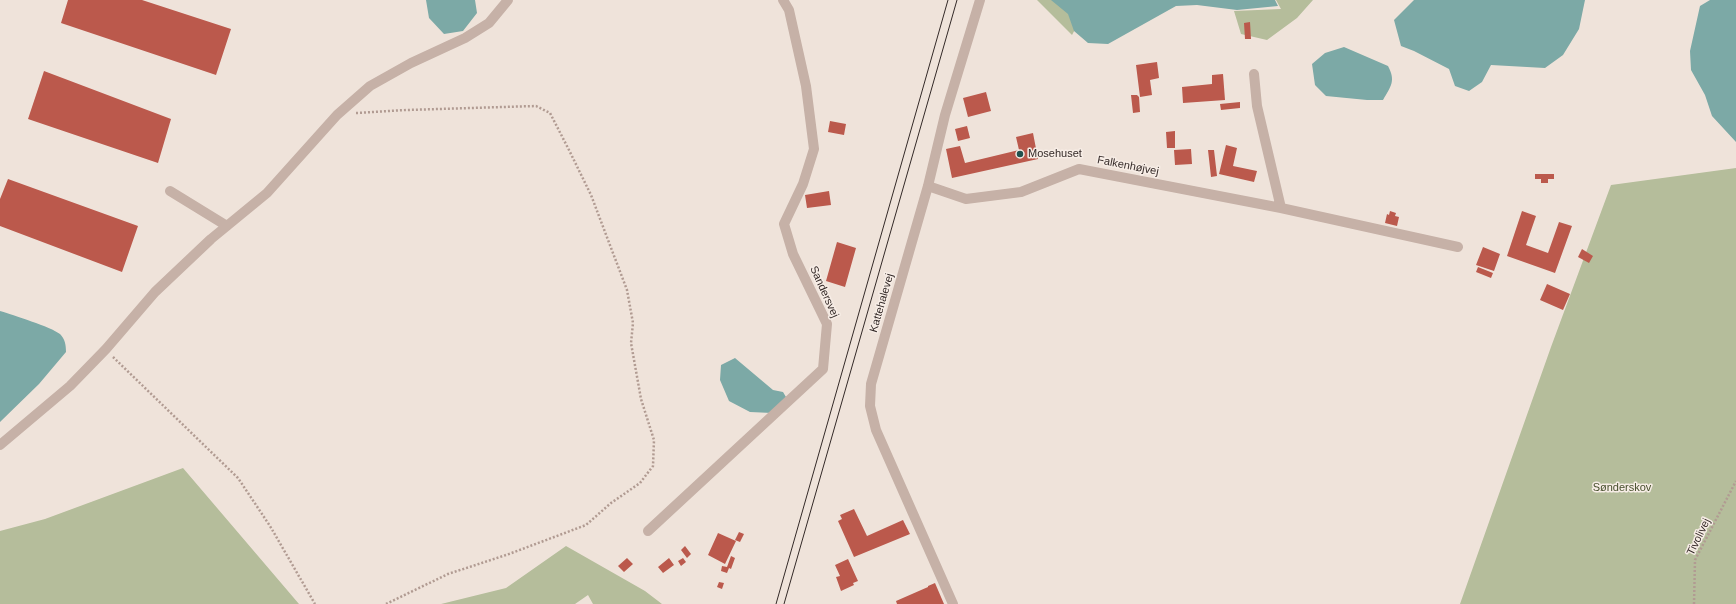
<!DOCTYPE html>
<meta charset="utf-8">
<style>
body{margin:0}
canvas{display:block;background:#efe3da}
</style>
<canvas width="1736" height="604"></canvas>
<script>
const g = document.querySelector('canvas').getContext('2d');
g.lineJoin = 'round';
function fill(path, color) { g.fillStyle = color; g.fill(path, 'evenodd'); }
function strokePath(path, color, width, dash) { g.strokeStyle = color; g.lineWidth = width; g.lineCap = dash ? 'butt' : 'round'; g.setLineDash(dash || []); g.stroke(path); }
function drawText(font, color, halo, rows, align = 'center') {
  g.font = font + ' Helvetica,sans-serif'; g.lineWidth = 3; g.setLineDash([]); g.textBaseline = 'middle'; g.strokeStyle = halo; g.fillStyle = color; for (const [text, x, y, turn = 0] of rows) {
    g.save(); g.translate(x, y); g.rotate((+turn || 0) * Math.PI / 180); g.textAlign = isNaN(turn) ? turn : align; if (halo) g.strokeText(text, 0, 0); g.fillText(text, 0, 0); g.restore();
  }
}
const green = new Path2D(`
 M1037,0H1053L1080,20L1072,35Z
 M1276,0H1313L1297,18L1267,40L1241,34L1234,11L1281,9Z
 M1736,168V604H1460L1551,347L1611,185Z
 M183,468L299,604H0V531L45,519Z
 M566,546L645,591L662,604H593L588,595L575,604H441L506,588Z`);
const water = new Path2D(`
 M426,0H475L477,13L463,31L444,34L429,18Z
 M1051,0H1275L1278,6L1237,10L1197,5L1176,6L1108,44L1088,43L1074,31L1068,14Z
 M1414,0H1585L1579,29L1563,55L1545,68L1491,65L1482,82L1469,91L1455,86L1449,69L1414,51L1401,46L1394,20Z
 M1710,0H1736V142L1712,116L1705,95L1691,70L1690,51L1700,6Z
 M1344,47L1388,66C1396,81 1391,86 1383,100H1367L1326,96L1315,85L1312,64L1325,53Z
 M0,311C13,315 51,327 60,334C65,339 66,345 66,352L39,384L0,422Z
 M735,358L773,390L783,392L786,397L772,413L750,412L729,401L720,380L721,365Z`);
const building = new Path2D(`
 M68,0H142L231,29L216,75L61,23Z
 M1250,22L1251,39H1245L1244,23Z
 M1157,62L1159,78L1150,80L1152,95L1140,97L1136,65Z
 M44,71L171,119L158,163L28,119Z
 M1223,74L1225,100L1183,103L1182,87L1212,84V75Z
 M986,92L991,111L968,117L963,98Z
 M1131,95H1137L1139,97L1140,112L1133,113Z
 M1240,102V108L1221,110L1220,104Z
 M830,121L846,124L844,135L828,132Z
 M967,126L970,138L958,141L955,129Z
 M1175,131V148H1167L1166,132Z
 M1033,133L1038,159L952,178L946,149L960,146L965,163L1019,150L1016,137Z
 M1226,145L1237,148L1233,166L1257,171L1254,182L1219,174Z
 M1191,149L1192,164L1175,165L1174,150Z
 M1208,150H1214L1217,176L1211,177Z
 M1535,174H1554V179H1548V183H1541V179H1535Z
 M8,179L138,226L122,272L0,226V199Z
 M829,191L831,205L807,208L805,195Z
 M1390,211L1396,213L1395,216L1399,217L1397,226L1385,223L1387,214L1389,215Z
 M1522,211L1536,216L1526,245L1548,253L1559,222L1572,226L1555,273L1507,256Z
 M837,242L856,248L845,287L826,281Z
 M1483,247L1500,254L1494,271L1476,265Z
 M1582,249L1593,256L1589,263L1578,257Z
 M1478,267L1493,273L1491,278L1476,272Z
 M1547,284L1570,294L1563,310L1540,300Z
 M854,509L867,536L903,520L910,534L854,557L838,521L842,519L840,515Z
 M739,532L744,534L740,542L735,540Z
 M718,533L736,541L725,564L708,555Z
 M685,546L691,554L687,558L681,550Z
 M731,556L735,558L731,569L729,568L727,573L721,571L722,566L727,567Z
 M627,558L633,564L624,572L618,566Z
 M669,558L674,565L663,573L658,567Z
 M683,558L686,562L681,566L678,561Z
 M848,559L858,581L853,583L854,585L841,591L836,577L840,576L835,565Z
 M719,582L724,583L722,589L717,587Z
 M935,583L944,604H897L896,601L928,587V586Z`);
const path = new Path2D(`
 M356,113L406,110L536,106L550,113L569,150L591,195L627,290L633,323L631,343L641,399L654,440L653,466L640,483L611,503L586,525L509,554L448,574L386,604
 M113,357L238,478L270,526L315,604
 M1694,604L1695,560L1736,481`);
const minor = new Path2D(`
 M1254,74L1257,106L1281,208
 M928,186L966,199L1021,192L1079,169L1281,208L1458,247
 M170,191L227,226
 M0,445L70,386L106,349L155,292L211,239L267,193L337,115L370,86L411,63L465,38L489,23L508,0
 M648,531L823,369L827,324L793,254L784,224L803,184L814,149L806,86L789,10L783,0
 M953,604L876,430L870,406L871,384L928,186L945,115L980,0`);
const tram = new Path2D(`
 M776,604L948,0
 M784,604L957,0`);
const markers = [
 [1020,154,4,"#20514e"]
];
const poiNames = [
 ["Mosehuset",1028,154]
];
const streetNames = [
 ["Falkenhøjvej",1128,166,11],
 ["Sandersvej",824,292,66],
 ["Kattehalevej",882,303,-74],
 ["Tivolivej",1699,537,-64]
];
const parkNames = [
 ["Sønderskov",1622,488]
];
fill(green, '#b5bd9b');
fill(water, '#7ca9a6');
fill(building, '#bb594c');
strokePath(path, '#b19b92', 2.5, [2, 2]);
strokePath(minor, '#c6b1a7', 10);
strokePath(tram, '#332927', 1);
for (const [x, y, r, color] of markers) { const dot = new Path2D(); dot.arc(x, y, r, 0, 2 * Math.PI); g.fillStyle = color; g.fill(dot); strokePath(dot, '#f7ede6', 1.5); }
drawText('11px', '#332927', '#f7ede6', poiNames, 'left');
drawText('11px', '#332927', '#f7ede6', streetNames);
drawText('11px', '#474f2d', '#f7ede6', parkNames);
</script>
